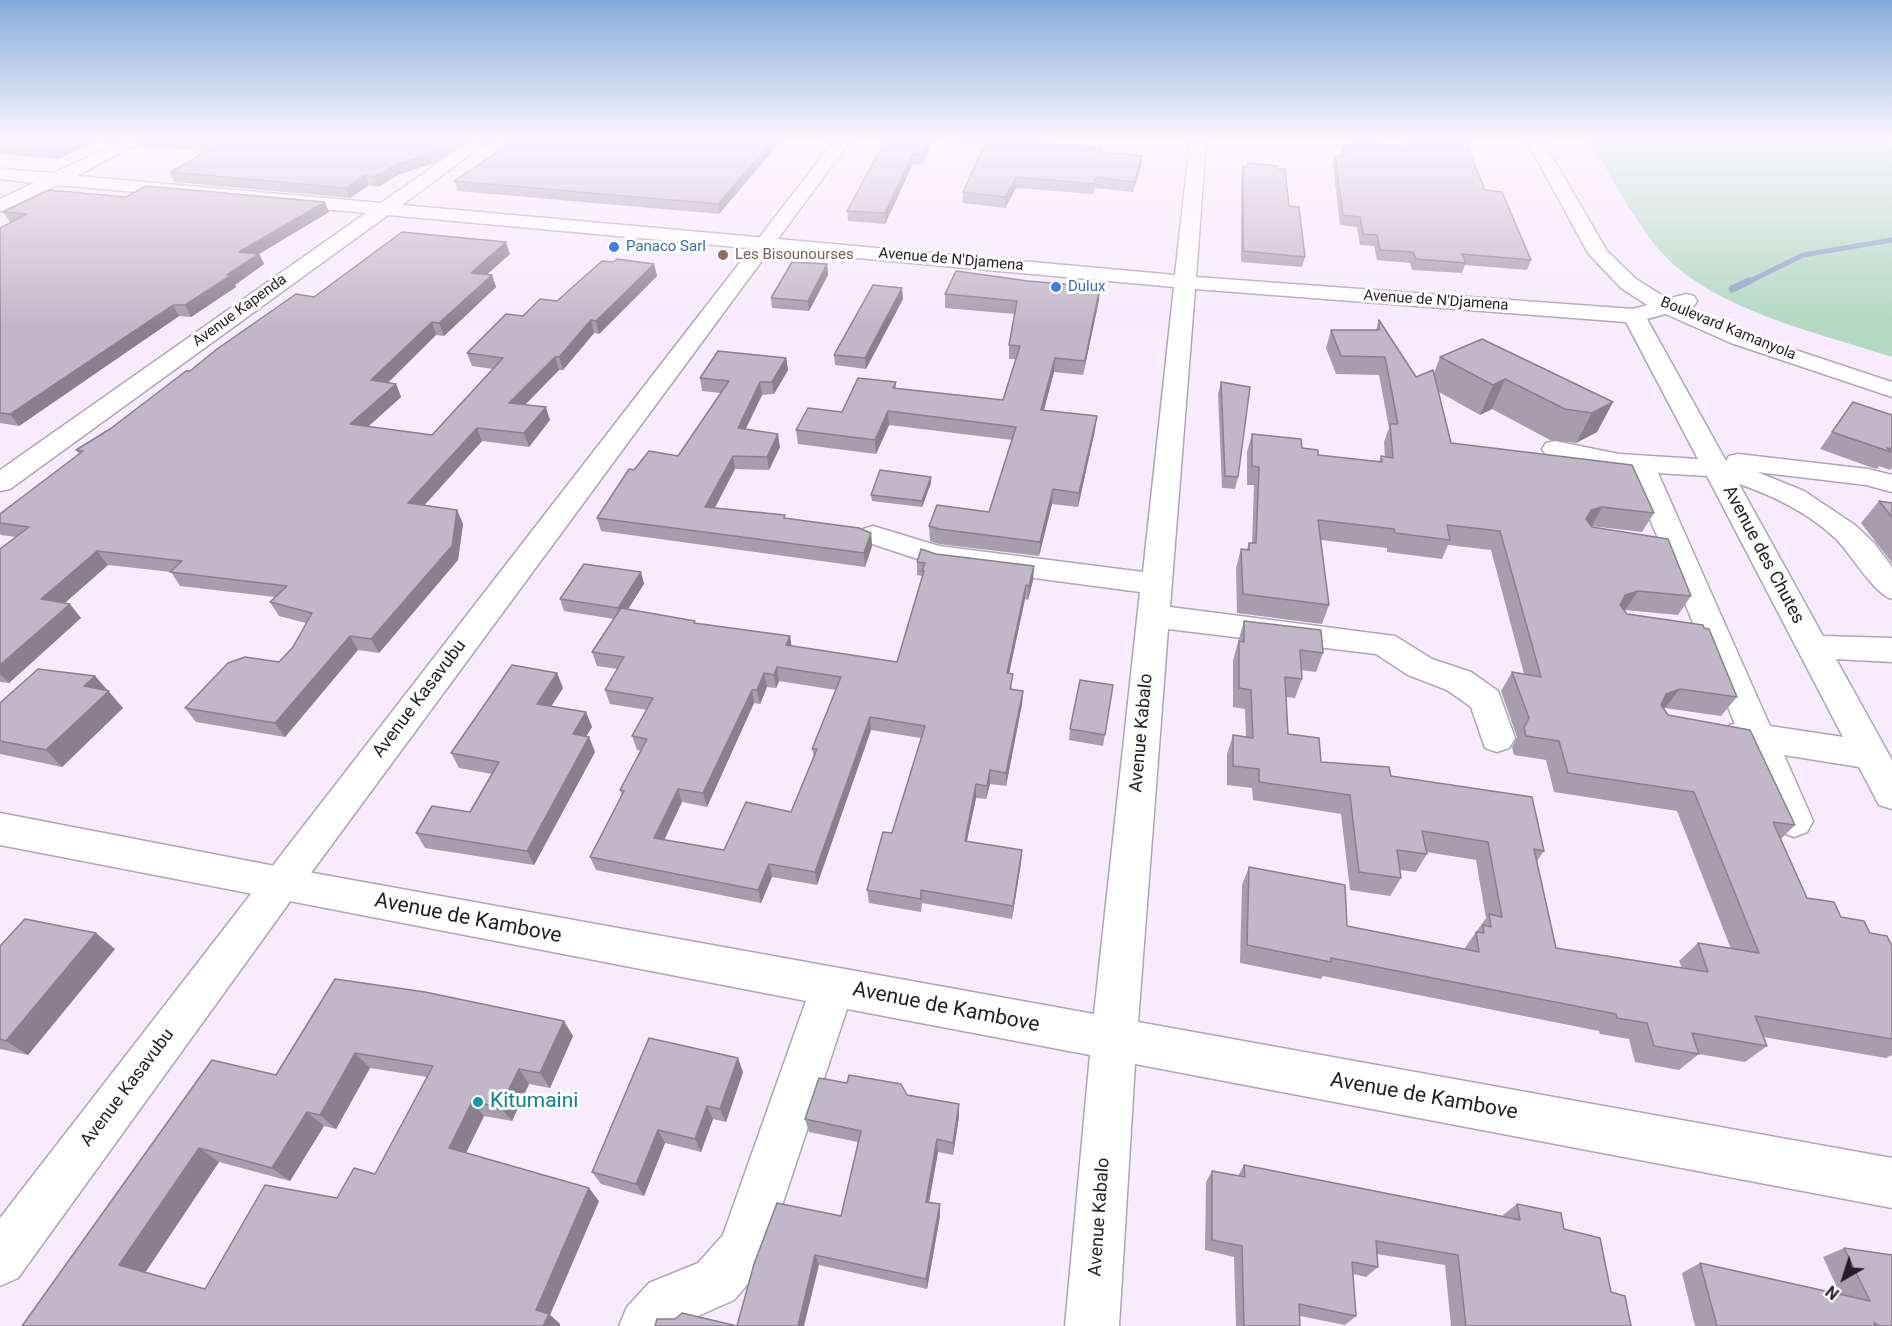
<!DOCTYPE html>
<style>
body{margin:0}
#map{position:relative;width:1892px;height:1326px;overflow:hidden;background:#f7ebfd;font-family:Roboto,sans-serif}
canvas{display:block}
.north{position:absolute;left:1814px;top:1248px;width:60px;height:60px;-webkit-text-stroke:4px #fff;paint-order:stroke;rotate:219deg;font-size:16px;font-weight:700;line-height:24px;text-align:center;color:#221e24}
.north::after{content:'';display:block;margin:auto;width:21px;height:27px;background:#221e24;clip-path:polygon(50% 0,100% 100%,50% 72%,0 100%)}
</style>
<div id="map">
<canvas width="1892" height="1326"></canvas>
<div class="north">N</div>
</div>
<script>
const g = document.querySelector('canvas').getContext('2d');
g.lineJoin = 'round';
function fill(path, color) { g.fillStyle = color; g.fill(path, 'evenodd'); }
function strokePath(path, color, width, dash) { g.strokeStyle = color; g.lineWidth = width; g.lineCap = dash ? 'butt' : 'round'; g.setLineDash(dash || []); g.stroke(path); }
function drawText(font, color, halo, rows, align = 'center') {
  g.font = font + ' Roboto,sans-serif'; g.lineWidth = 6; g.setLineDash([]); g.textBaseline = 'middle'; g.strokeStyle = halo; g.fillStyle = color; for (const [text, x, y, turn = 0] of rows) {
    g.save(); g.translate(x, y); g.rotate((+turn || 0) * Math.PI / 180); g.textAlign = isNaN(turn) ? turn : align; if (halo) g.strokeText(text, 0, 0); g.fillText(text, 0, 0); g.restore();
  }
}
const green = new Path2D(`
 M1589,141H1892V357C1817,332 1706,309 1655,245C1630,213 1611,175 1589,141Z`);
const streamFar1 = new Path2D(`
 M1746,283L1803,255L1892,240`);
const stream = new Path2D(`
 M1732,289L1749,281`);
const minor = new Path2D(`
 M123,141H143L77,176L381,203L470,141H488L402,205L1175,275L1190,141H1206L1196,277L1633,309L1686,294L1694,296L1697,301L1694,306L1647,319L1726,461L1729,456L1738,454L1868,469L1892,475V492L1866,485L1757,472L1804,491L1855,525L1874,543L1892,567V599C1874,594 1852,555 1836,539C1809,513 1774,496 1739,484L1823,636L1892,638V662L1836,659L1892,760V809L1879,805L1859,767L1784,755L1813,821L1807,832L1794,837L1781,832L1745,749L1730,745L1724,735L1730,725L1735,724L1630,471L1546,455L1542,449L1546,443L1555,441L1619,454L1698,459L1626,322L1195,289L1170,607L1395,636L1432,659L1471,672L1498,691L1515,738L1509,748L1497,752L1485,748L1471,707L1447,690L1408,675L1376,654L1168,629L1138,1022L1892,1158V1208L1135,1064L1119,1326H1065L1090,1055L847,1009L761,1269L734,1300L687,1321L682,1326H619L627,1307L649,1283L698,1263L723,1235L806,1001L0,845V813L280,867L1094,1014L1140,592L936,565L863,541L858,535L863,529L873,526L939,546L1143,572L1174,287L388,215L10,489L0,491V470L366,213L58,185L0,212V199L34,183L0,179V169L53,173ZM1658,473L1707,476L1843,737L1770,726Z`);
const major = new Path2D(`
 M834,141H850L294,896L18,1278L0,1286V1218Z
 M1527,141H1543L1607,251L1636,279L1668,299L1747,334L1892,382V397L1731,343L1652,308L1621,288L1588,253Z`);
const wall = new Path2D(`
 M0,141H119L112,143L93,142L58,159L0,154Z
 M136,141H467L435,163L400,174L378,187L369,185L350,198L175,182L170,172L208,151L139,146Z
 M781,141L719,214L458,191L454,181L666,143Z
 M885,141H932L922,165L913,164L885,224L848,221L847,211Z
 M935,141H1015L1014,143L1142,156L1141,167L1133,192L1095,188L1093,194L1016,188L1005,208L962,203L963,192L985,144Z
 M1406,141H1465L1485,190L1531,260L1527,270L1465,265L1462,273L1412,270L1410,263L1377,260L1374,246L1360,245L1357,227L1340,225L1333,166L1335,156L1340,157V154L1342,145L1355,146V143L1408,146Z
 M1243,166L1277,169L1305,257L1302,267L1241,262V176Z
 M126,197L325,202L329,212L259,254L264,264L235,285L236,287L191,317L179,316L19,426L0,423V228L11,223L10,222L3,212Z
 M510,254L487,274L492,275L496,287L444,336L436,335L388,383L396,384L401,397L368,427L432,435L493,369L472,366L467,353L523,316L557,301L613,262L654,264L657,276L599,334L594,333L563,370H559L525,405L550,420L529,447L482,441L424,505L457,510L463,524L458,560L379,653L358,650L285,737L196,722L185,708L279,662L293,647L306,623L279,616L270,602L275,597L180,586L171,572L108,565L65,603L81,618L9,683L0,682V549L16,537L1,535L0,534V514L79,454L76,450L110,429L190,371L314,297Z
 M827,264L828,275L809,311L772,308L771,298Z
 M1028,281L1100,287L1099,300L1083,375L1054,372L1044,410L1095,430L1078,507L1052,504L1039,556L939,544L930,541L929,526L989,512L1012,440L889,425L876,454L798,444L796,430L842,412L896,382V388L1003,400L1016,359H1009V345L1015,314L945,308V294Z
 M902,288L903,299L866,369L835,365L834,355Z
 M1379,320L1416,377L1434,373L1440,357L1613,402L1597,432L1576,443L1550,440L1492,409L1480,415L1439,392L1451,443L1654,513L1642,532L1591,526L1691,596L1678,615L1624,610L1627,614L1737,697L1721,716L1665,708H1664L1668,715L1795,825L1781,839L1807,898L1892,946V1055L1886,1058L1763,1037L1767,1046L1745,1062L1699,1054L1679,1070L1635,1062L1629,1039L1600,1034L1599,1031L1323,976L1321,979L1240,963L1242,885L1249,867L1347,926L1464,949L1486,918L1476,860L1426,852L1427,854L1416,872L1400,870L1401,878L1390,896L1350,890L1341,814L1253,800L1252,788L1227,785V754L1233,735L1246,737L1245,709L1233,707V660L1244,621L1323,653L1316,672L1301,670L1302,679L1295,698L1286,697L1288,734L1321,762L1391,776L1544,851L1537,861L1556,948L1682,968L1679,961L1698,943L1731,949L1677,811L1554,792L1546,760L1514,755L1512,747L1517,737L1501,691L1512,672L1524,674L1491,550L1448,545L1442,559L1387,552V548L1321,540L1329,605L1322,624L1237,613L1236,568L1241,549H1247L1249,543H1252L1254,485H1247V452L1252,434L1302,448L1318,455L1379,462L1381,456L1385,457L1384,442L1389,428L1379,375L1336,374L1326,348L1331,330H1376Z
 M786,358L788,370L774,394L762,395L745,430L780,447L769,470L735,469L715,508L786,518L871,533L872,546L865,567L601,531L597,518L634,470L678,456L721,393L702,391L700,378Z
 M1221,382L1238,477L1235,489L1222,488L1218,394Z
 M1853,402L1892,415V468L1890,470L1879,466L1877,469L1873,468L1820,449Z
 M931,483L922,507L872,501L871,495Z
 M1879,501L1892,503V563L1861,523Z
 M936,554L1034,566L1033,580L1028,600L1025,599L1009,674L1012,689L1023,691L1022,704L1006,786L990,784L986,799L976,798L967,841L1021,863L1012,919L922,903L921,912L869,903L867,890L892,833L921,738L871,730L817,885L772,877L761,903L596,870L590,857L622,796L620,790L641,751L637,750L632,736L647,710L610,704L605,690L617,669L597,666L592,652L614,619L564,611L560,599L641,572L644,584L628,609L696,624L790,636L791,646L897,662L922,579V576L917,575V562ZM779,681L836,690L812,749L814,757L791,812L724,850L664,840L682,802L707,807L754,703L760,704L767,687L776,688Z
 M557,673L563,688L551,706L586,712L592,727L586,736L589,737L595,752L534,865L425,848L416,833L470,812L492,774L459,768L451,753Z
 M95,676L123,708L62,767L0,754V703Z
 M1113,685L1103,746L1069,740L1070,729Z
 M0,946L115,949L28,1055L0,1049Z
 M335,979L573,1036L550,1088L529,1084L512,1121L484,1116L466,1153L599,1201L550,1315L560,1324L22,1326L212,1060L276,1075ZM370,1068L427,1077L375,1174L337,1198L205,1289L145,1272L219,1162L290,1181L324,1126L336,1129Z
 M743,1072L726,1122L713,1119L701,1152L665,1143L644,1196L601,1184L592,1172Z
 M847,1083L907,1095L959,1104V1117L953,1155L938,1152L929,1202L940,1216L927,1289L819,1265L737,1326L841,1216L858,1142L809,1132L805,1119Z
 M1244,1165L1503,1216V1215L1517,1204L1564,1229L1611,1292L1631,1326H1451L1445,1265L1377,1254L1378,1267L1366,1277L1353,1274L1356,1316L1345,1325L1300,1316V1326H1236L1234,1257L1205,1250L1206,1182L1212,1171L1238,1176Z
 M1844,1248L1892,1326H1695L1682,1273L1700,1263L1840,1294L1823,1257Z`);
const shadedWall = new Path2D(`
 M70,141H92L93,142L58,159L53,149Z
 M111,141H119L112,143Z
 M450,141H467L435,163L400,174L378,187L374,177L397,164Z
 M483,141H501L485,146Z
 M772,141H781L719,214L718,204Z
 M928,141H932L922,165V155Z
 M913,154V164L885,224V213Z
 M1142,156L1141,167L1133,192L1134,182Z
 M365,175L369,185L350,198L346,188Z
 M1016,177V188L1005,208V197Z
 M325,202L329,212L259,254L264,264L235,285L236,287L191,317L185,305L227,275L239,252Z
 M506,242L510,254L475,285L471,273Z
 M654,264L657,276L599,334L596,321Z
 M827,264L828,275L809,311L808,301Z
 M492,275L496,287L444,336L439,323Z
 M1100,287L1099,300L1083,375L1085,361Z
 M902,288L903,299L866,369L865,358Z
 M173,305L179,316L19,426L10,414Z
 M591,320L594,333L563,370L559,357Z
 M432,322L436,335L377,393L371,380Z
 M555,357L559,370L514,416L509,403Z
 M786,358L788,370L774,394L772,382Z
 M1055,358L1054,372L1040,424L1041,410Z
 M1505,379L1492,409L1480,415L1493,385Z
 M760,382L762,395L740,441L738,428Z
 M396,384L401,397L356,437L350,424Z
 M1613,402L1597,432L1576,443L1592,413Z
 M546,407L550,420L529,447L524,433Z
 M888,411L889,425L876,454L875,440Z
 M1097,416L1095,430L1078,507L1079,493Z
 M477,428L482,441L414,517L408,503Z
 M778,434L780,447L769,470L767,457Z
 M733,456L735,469L708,520L705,507Z
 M931,477V483L922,507V501Z
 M1053,489L1052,504L1039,556L1040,542Z
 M1602,507L1592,526L1580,529L1591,510Z
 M457,510L463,524L458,560L379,653L371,639Z
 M871,533L872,546L865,567L864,553Z
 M97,551L108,565L53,613L41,599Z
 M1034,566L1033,580L1028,600L1029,586Z
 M641,572L644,584L621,620L618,608Z
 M1026,585L1025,599L1006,687L1007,673Z
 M1638,591L1625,610L1613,614L1625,595Z
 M70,604L81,618L9,683L0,674V665Z
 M350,636L358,650L285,737L275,723Z
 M790,636L792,649L786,645Z
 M777,667L779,681L776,688L774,675Z
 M557,673L563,688L543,719L537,704Z
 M764,673L767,687L760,704L757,690Z
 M95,676L123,708L62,767L46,750L84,686Z
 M1680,689L1665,708L1652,713L1666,694Z
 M752,690L754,703L707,807L703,793Z
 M1023,691L1022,704L1006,786V773Z
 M586,712L592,727L579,749L573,734Z
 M870,717L871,730L817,885L815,872Z
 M589,737L595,752L534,865L527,851Z
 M990,770V784L986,799L987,786Z
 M976,784V798L964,854L965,841Z
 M678,789L682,802L659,851L654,838Z
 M1022,850L1021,863L1012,919L1013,906Z
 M769,864L772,877L761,903L758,890Z
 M96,933L115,949L28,1055L6,1041Z
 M564,1021L573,1036L550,1088L540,1073Z
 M355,1053L370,1068L336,1129L320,1115Z
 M738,1058L743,1072L726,1122L720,1109Z
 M519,1069L529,1084L512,1121L500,1107Z
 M472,1102L484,1116L462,1161L449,1148Z
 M959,1104V1117L953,1155V1143Z
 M707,1106L713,1119L701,1152L695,1139Z
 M307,1112L324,1126L290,1181L272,1168Z
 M658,1130L665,1143L644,1196L636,1184Z
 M937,1139L938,1152L927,1213L926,1202Z
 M199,1148L219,1162L143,1276L119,1265Z
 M589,1188L599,1201L550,1315L560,1324V1326H543L536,1310Z
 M940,1204V1216L927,1289L926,1279Z
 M815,1255L819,1265L804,1326H798Z`);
const building = new Path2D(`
 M0,141H70L53,149L0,145Z
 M188,141H450L432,153L397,164L374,177L365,175L346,188L170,172L222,143Z
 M514,141H621L666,143L668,141H772L718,204L454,181Z
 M885,141H928L922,155L913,154L885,213L847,211Z
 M986,141H1012L1011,143L1101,147L1100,152L1142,156L1134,182L1096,178L1094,184L1016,177L1005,197L963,192Z
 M1412,141H1465L1485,190L1502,192L1531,260L1462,254L1466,263L1416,259L1413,252L1380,250L1377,235L1363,234L1360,217L1343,215L1335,156L1345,157L1342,145L1356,146L1355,143L1414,147Z
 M1248,163L1277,166V169H1285L1289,206L1299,207L1305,257L1243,251V166L1248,167Z
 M146,186L325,202L239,252L259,254L227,275L230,276L185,305H173L10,414L0,413V228L27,214L3,212L48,190L126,197Z
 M402,232L506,242L471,273L492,275L439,323L432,322L371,380L396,384L350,424L432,435L503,358L467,353L506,314L523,316L540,299L557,301L602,261L613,262L617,259L654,264L596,321L591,320L559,357H555L509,403L546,407L524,433L477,428L408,503L457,510L452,546L371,639L350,636L275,723L185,708L228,663L245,657L279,662L293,647L312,613L270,602L287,586L170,572L182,561L97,551L41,599L70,604L0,665V549L29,527L0,523V514L83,451L76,450L110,429L186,371H190L217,349L296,294L314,297Z
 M792,262L827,264L808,301L771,298Z
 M956,271L1028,281L1100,287L1085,361L1055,358L1041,410L1097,416L1079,493L1053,489L1040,542L939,529L929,526L937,505L989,512L1016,427L888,411L875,440L796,430L808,408L842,412L858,378L896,382L893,388L1003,400L1020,346L1009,345L1017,301L945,294Z
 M873,285L902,288L865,358L834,355Z
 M1379,320L1416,377L1433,370L1451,443L1632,465L1654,513L1602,507L1591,510L1586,519L1592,527L1668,539L1691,596L1638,591L1625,595L1620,605L1627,614L1703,625L1704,628L1709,629L1737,697L1680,689L1666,694L1661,705L1668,715L1750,730L1795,825L1773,822L1807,898L1834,902L1841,917L1864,921L1870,933L1887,936L1892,946V1039L1755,1016L1767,1046L1692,1033L1699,1054L1654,1046L1647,1023L1617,1018L1616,1014L1331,958V962L1247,945L1249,867L1345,885L1347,926L1479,952L1476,932L1484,933L1483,925L1491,927L1489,914L1502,917L1488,842L1422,831L1427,854L1397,850L1401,878L1359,872L1350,795L1259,782V769L1233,766V735L1253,738L1251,690L1239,688V641L1244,642V621L1321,630L1323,653L1300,650L1302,679L1285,677L1288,734L1319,738L1321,762L1389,767L1391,776L1532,797L1544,851L1534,849L1556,948L1708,972L1698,943L1759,953L1694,792L1568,773L1559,741L1526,736L1524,728L1529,718L1512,672L1541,677L1500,531L1447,525L1450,540L1395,533L1394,529L1318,520L1329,605L1243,594L1241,549L1249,550V543H1256L1259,467L1252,466V434L1301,439L1302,448L1318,450V455L1382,462L1381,456L1393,458L1390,424H1398L1385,357L1341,356L1331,330H1379Z
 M1482,339L1613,402L1592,413L1565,409L1505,379L1493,385L1440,357Z
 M718,351L786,358L772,382H760L738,428L778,434L767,457L733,456L705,507L785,515L784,518L859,528L871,533L864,553L597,518L629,469L634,470L649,451L678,456L729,381L700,378Z
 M1221,382L1250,387L1238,477L1225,476Z
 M1853,402L1892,415V449L1887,448L1891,452L1832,432Z
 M880,470L931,477L922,501L871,495Z
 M1879,501L1892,503V517Z
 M921,549L936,554L1034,566L1029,586L1026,585L1007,673L1013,674L1010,689L1023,691L1006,773L990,770L987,786L976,784L965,841L1022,850L1013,906L921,890V899L867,890L883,832L892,833L925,726L870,717L815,872L769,864L758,890L590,857L624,791L620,790L647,739L632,736L653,698L605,690L624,657L592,652L621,608L695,621L694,623L790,636L786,645L897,662L924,571H922L925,563L917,562ZM777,667L841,677L812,749H817L791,812L746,802L724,850L654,838L678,789L703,793L752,690H757L764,673L774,675Z
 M584,564L641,572L618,608L560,599Z
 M512,665L557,673L537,704L586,712L573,734L589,737L527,851L416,833L432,806L470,812L499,762L451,753Z
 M38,669L95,676L84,686L109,691L46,750L0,741V703Z
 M1080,680L1113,685L1105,735L1070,729Z
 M25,919L96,933L6,1041L0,1039V946Z
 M335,979L425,992L564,1021L540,1073L519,1069L500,1107L472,1102L449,1148L589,1188L536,1310L549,1314L543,1326H22L212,1060L276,1075ZM355,1053L433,1066L375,1174L354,1168L337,1198L265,1185L205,1289L119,1265L199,1148L272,1168L307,1112L320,1115Z
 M649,1038L738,1058L720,1109L707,1106L695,1139L658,1130L636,1184L592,1172Z
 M849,1075L901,1084L907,1095L959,1104L953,1143L937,1139L926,1202L940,1204L926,1279L815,1255L798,1326H655L657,1319H675L682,1313L737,1326L754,1264L777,1203L841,1216L861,1131L805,1119L819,1078L847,1083Z
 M1244,1165L1520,1220L1517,1204L1561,1213L1564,1229L1600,1238L1611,1292L1625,1296L1631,1326H1466L1458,1255L1376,1241L1378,1267L1352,1262L1356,1316L1299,1304L1300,1326H1244L1242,1246L1212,1240V1171L1245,1177Z
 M1844,1248L1892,1255V1326H1880L1874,1323L1875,1326H1717L1700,1263L1870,1301Z`);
const markers = [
 [614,247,6,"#3f7fe0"],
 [723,255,6,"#8d6e63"],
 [1056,287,6,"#3f7fe0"],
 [478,1102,6,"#0f9aa8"]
];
const farShopnames = [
 ["Panaco Sarl",626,247],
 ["Dulux",1068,287]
];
const farEducationnames = [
 ["Les Bisounourses",735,255]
];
const farStreetnames = [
 ["Avenue de N'Djamena",951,260,5],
 ["Avenue de N'Djamena",1436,301,4],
 ["Avenue Kapenda",240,311,-36],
 ["Boulevard Kamanyola",1728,329,22]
];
const streetNames = [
 ["Avenue des Chutes",1763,555,62],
 ["Avenue Kasavubu",420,699,-53],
 ["Avenue Kabalo",1142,733,-85],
 ["Avenue Kasavubu",128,1088,-53],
 ["Avenue Kabalo",1100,1217,-86]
];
const nearStreetnames = [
 ["Avenue de Kambove",468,919,11],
 ["Avenue de Kambove",946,1008,11],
 ["Avenue de Kambove",1424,1097,10]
];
const nearCulturenames = [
 ["Kitumaini",490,1102]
];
fill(green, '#b2d8c1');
strokePath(streamFar1, '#8e9fc3', 5);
strokePath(stream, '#8e9fc3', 7);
strokePath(minor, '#afa4b4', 3);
strokePath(major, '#afa4b4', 3);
fill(minor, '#fff');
fill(major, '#fff');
fill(wall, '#a79dac');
fill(shadedWall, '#88808c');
fill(building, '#c2b7c8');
strokePath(building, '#88808c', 1.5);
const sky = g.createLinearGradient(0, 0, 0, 326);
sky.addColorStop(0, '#84acd9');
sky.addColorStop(0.43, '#fbf6fe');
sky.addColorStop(1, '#fbf6fe00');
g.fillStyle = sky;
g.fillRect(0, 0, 1892, 326);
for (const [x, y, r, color] of markers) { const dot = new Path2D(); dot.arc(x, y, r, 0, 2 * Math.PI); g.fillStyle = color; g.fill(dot); strokePath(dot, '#fff', 2); }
drawText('15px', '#366cbe', '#fff', farShopnames, 'left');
drawText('15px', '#785e54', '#fff', farEducationnames, 'left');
drawText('15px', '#221e24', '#fff', farStreetnames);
drawText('18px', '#221e24', '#fff', streetNames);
drawText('21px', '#221e24', '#fff', nearStreetnames);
drawText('21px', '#0d838f', '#fff', nearCulturenames, 'left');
</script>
